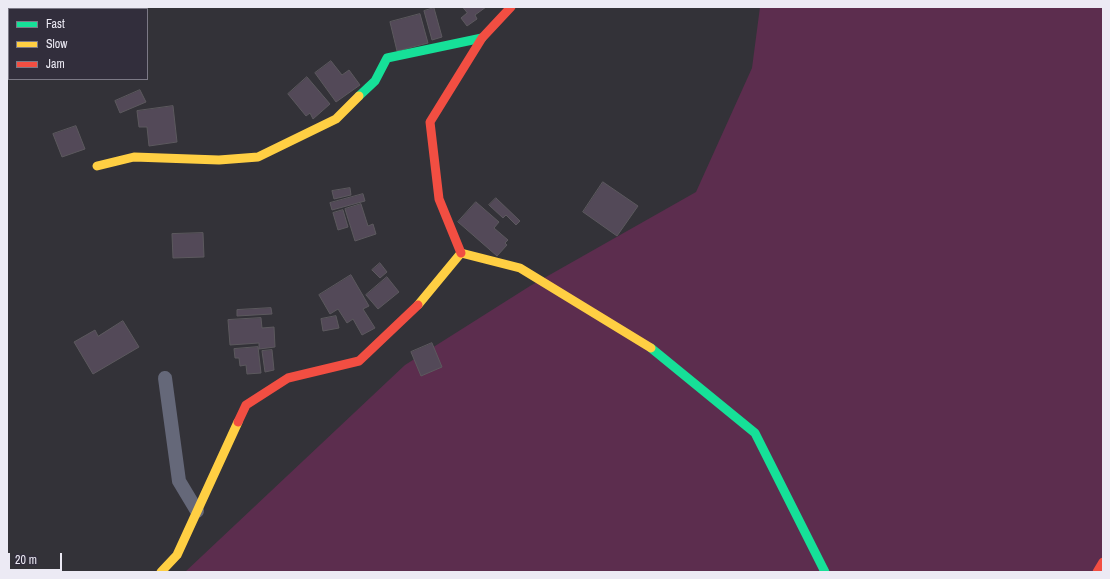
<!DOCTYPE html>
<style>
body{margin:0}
#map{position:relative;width:1110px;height:579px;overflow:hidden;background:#333238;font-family:"Archivo Narrow",sans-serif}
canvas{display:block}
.frame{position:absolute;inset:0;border:8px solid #eceaf4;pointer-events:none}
.legend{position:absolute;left:8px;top:8px;width:140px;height:72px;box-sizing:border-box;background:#322e3c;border:1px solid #7c7986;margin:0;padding:5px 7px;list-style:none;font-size:12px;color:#eceaf4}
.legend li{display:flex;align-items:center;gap:8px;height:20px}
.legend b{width:20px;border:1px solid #7c7986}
.scale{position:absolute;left:8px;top:553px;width:54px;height:18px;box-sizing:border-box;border:2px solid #eceaf4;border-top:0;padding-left:5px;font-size:12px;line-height:14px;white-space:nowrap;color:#eceaf4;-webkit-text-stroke:3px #322e3c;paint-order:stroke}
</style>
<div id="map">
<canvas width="1110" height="579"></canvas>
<div class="frame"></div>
<ul class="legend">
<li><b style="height:5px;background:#16e098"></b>Fast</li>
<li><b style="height:5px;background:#ffcf43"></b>Slow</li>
<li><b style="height:5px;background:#f24e42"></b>Jam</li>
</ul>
<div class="scale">20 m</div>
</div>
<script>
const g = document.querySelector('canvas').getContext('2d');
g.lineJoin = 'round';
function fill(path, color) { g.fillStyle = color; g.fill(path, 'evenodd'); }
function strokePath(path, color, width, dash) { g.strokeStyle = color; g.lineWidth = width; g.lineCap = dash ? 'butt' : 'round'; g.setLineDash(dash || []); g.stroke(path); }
const green = new Path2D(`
 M760,7H1103V572H185L405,365L530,286L696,192L752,68Z`);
const building = new Path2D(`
 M7,7H14L15,9H9V22H7Z
 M463,7H486L475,15L477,19L467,26L461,18L467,13Z
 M434,8L442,37L432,40L424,11Z
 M420,14L428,43L397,51L390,22Z
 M331,61L342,75L349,70L360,85L336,102L315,73Z
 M307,77L330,104L313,119L310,113L306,116L288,94Z
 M140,90L146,102L120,113L115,101Z
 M173,106L177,142L149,146L147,127H139L137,111Z
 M76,126L85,149L62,157L53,134Z
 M603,182L638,206L617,236L583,212Z
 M350,188L351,195L334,199L332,191Z
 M363,194L365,201L332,210L330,203Z
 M496,198L520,221L516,225L506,215L503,218L489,205Z
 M476,202L499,222L494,228L508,240L505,243L507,245L497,256L458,222Z
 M361,204L368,226L373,224L376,234L355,241L345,209Z
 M343,210L348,227L338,230L333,213Z
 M203,233L204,257L173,258L172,234Z
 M380,263L387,272L380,278L372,270Z
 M351,275L369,306L363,309L375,328L362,335L353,319L347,323L338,309L330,314L319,295Z
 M387,277L399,292L378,309L366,295Z
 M271,308L272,314L237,316V310Z
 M336,316L339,328L323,331L321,319Z
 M261,318L262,328L274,327L275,347L259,349V343L230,345L228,320Z
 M123,321L139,347L93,374L74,342L95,330L98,336Z
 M432,343L442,367L421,376L411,352Z
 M258,347L261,373L247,374L246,365L240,366L239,358H235L234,349Z
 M272,350L274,370L265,372L262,351Z`);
const street = new Path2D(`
 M165,378L179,481L197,511`);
const fast = new Path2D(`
 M359,96L375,81L387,58L482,38
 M651,348L755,433L825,572`);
const slow = new Path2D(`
 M97,166L134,157L219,160L258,157L336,119L359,96
 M461,253L520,268L651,348
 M418,305L461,253
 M161,572L177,555L238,422`);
const jam = new Path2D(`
 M461,253L439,199L430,122L482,38L511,7
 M238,422L246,405L288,378L359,361L418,305
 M1097,572L1103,562`);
fill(green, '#5c2d4e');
fill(building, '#534958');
strokePath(building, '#5c595e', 1);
strokePath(street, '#656879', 14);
strokePath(fast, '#16e098', 9);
strokePath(slow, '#ffcf43', 9);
strokePath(jam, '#f24e42', 9);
</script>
